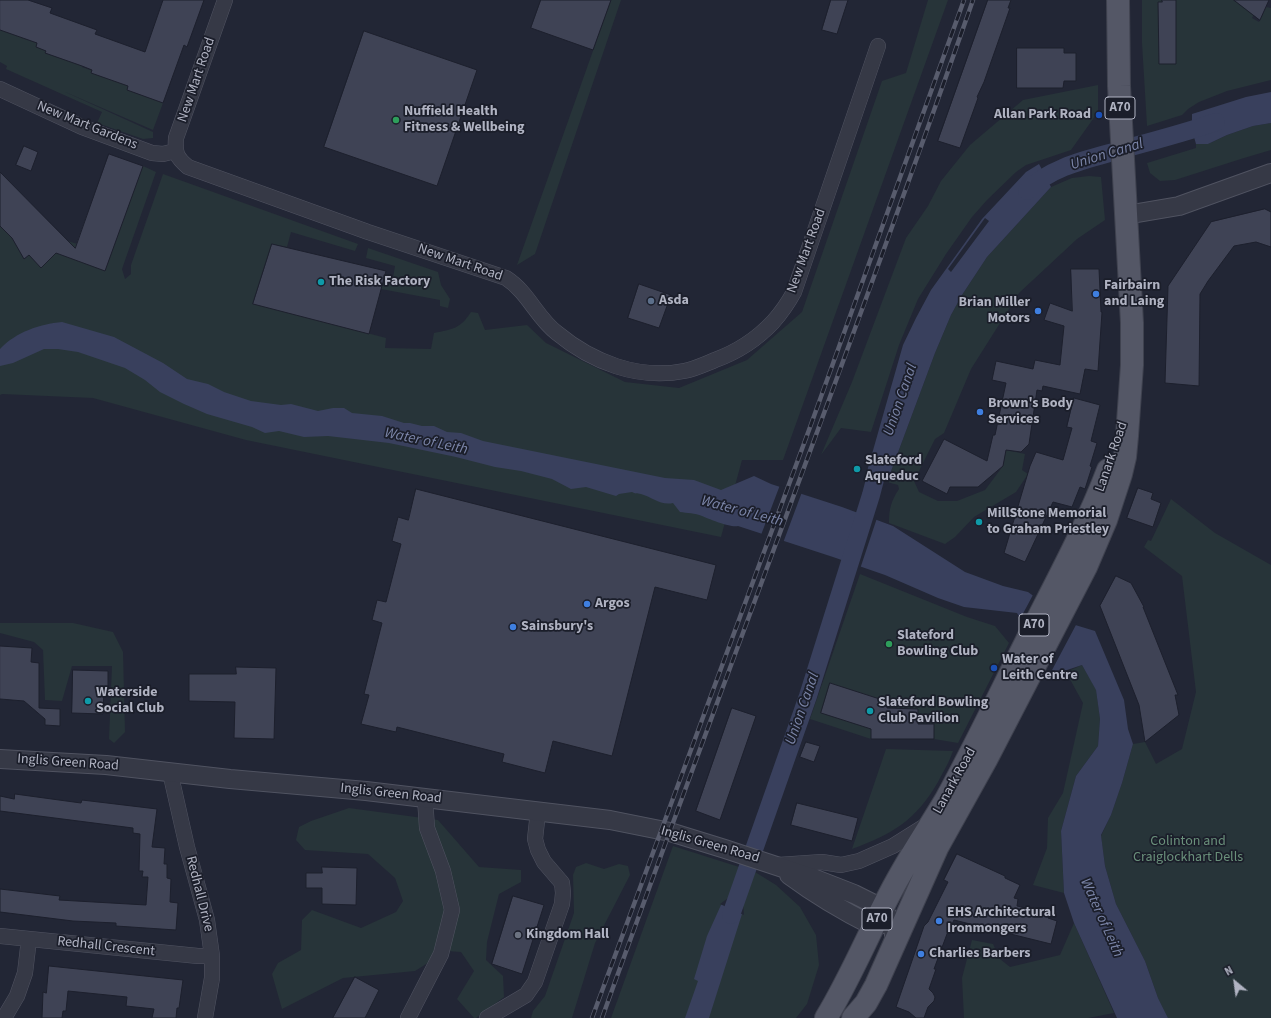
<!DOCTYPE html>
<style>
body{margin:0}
#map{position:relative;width:1271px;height:1018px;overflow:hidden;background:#222635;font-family:"Source Sans 3",sans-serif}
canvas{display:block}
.north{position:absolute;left:1215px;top:962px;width:40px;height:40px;-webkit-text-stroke:3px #1b1e2a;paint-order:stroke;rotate:331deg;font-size:11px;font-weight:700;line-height:16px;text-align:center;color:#b0b3c2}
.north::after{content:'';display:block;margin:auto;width:14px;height:18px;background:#b0b3c2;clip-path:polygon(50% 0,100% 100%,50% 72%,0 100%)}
</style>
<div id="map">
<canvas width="1271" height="1018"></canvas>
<div class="north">N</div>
</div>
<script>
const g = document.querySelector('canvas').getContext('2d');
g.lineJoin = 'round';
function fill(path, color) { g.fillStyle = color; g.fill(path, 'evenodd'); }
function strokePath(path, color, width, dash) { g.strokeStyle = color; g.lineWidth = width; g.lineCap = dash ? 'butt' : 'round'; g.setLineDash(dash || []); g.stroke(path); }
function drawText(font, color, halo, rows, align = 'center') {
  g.font = font + ' "Source Sans 3",sans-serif'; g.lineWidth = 3.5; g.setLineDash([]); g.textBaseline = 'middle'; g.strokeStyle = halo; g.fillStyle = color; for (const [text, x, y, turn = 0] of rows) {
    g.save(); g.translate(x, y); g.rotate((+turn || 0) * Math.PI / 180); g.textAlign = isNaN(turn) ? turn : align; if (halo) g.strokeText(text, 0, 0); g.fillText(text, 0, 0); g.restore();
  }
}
const green = new Path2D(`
 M611,0H621L535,254L517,265Z
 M928,0H948L783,460H742L721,537L246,440L93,398L2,394L0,395V226L12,238L24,259L29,255L41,267L68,241L77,244L105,271L143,166L156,172L122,269L125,279L131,274V265L163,174L358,244L355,251L291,232L287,247L272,244L253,303L386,338L385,348L431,349L434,333C453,329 460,329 471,312L478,313L485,330L527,325L546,343L625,382L679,388L747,360L802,312L882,81L906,73Z
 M1142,0H1162V2H1158L1159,64H1176V0H1235L1258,6L1252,18L1259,22L1266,7L1271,8V80L1227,91L1199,102L1188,109L1182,115L1147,126L1142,43Z
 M0,27L38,41L36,47L46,51L45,53L74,63L83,64L82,67L129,84L127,90L163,103L153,130L63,91L153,132V138L143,139L97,123L102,112L6,69L7,66L0,62Z
 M1098,85V112L1071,150L1026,165L1016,172L987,200L972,217L946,254L918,299L899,345L871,432L841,428L821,455L852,382L906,238L928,206L941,181L970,145L1023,100Z
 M1271,123V150L1244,158L1175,180L1160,181L1150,173L1147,163L1196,148V144H1208L1227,135L1253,126Z
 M1089,176L1101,177L1105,220L1077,239L1019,293L971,369L944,433L935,439L914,481L919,492L938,501H957L985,490L1003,466L1006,450L1025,454L1022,470L1028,474L1016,492L974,517L955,537L945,544L889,523C889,509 891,501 899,489L898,485L887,482L935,353L951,315L962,295L987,257L1051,187L1072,178Z
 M368,248L438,272L441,285L450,299L448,308L440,306V300L381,289L385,276L393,278L395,266L366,258Z
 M1171,499L1215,533L1271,565V1018H1168L1158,998L1145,961L1116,904L1105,866L1101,836L1111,815L1122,783L1133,744L1145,742L1156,764L1182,749L1196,692L1182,576L1144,547L1148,540L1151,541Z
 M860,574L967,617L995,626L1009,643L958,743L934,739H871L810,719Z
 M0,623H73L113,632L123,652L125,732L114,743L109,739L112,666H72L62,701L45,700L43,650L34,642L0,633Z
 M1082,665L1096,689L1100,719L1098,746L1076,776L1061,831L1064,893L1033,885L1047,848L1048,818L1063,793L1083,703L1066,672Z
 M886,749L953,751C949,763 943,772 938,782C916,820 893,834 852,849Z
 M349,808L438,820L479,867L521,870V882L499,894L487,942L486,960L503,976L504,997L476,1018H474L457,999L474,971L461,952L447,951L415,971L343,978L282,1009L272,974L278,963L301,950L302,920L312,910L361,928L396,912L403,901L395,878L368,854L305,850L296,840L299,827L311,821Z
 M673,846L755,872L776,885L800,907L816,935L819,965L807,1004L796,1018H611Z
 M586,863L604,869L619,864L628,866L630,875L595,943L572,1018H531L533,1011L545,996L574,913L573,875L576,867Z
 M1074,923L1114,1013L1088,1018H964L962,978L972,940L993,944L1000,959L1010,967L1060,955Z`);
const water = new Path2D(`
 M1271,92V123L1253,126L1227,135L1208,144H1196L1192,130V114L1246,97Z
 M1039,164L1051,187L987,257L962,295L951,315L935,353L887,482L866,475L903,345L916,318L931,290L982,219L1026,172Z
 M62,322L114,337L163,363L187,379L208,384L224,392L251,401L281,405L291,404L318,411L333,408H344L352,413L382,416L404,423H410L422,426H434L447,432L461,433L483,441L665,478L694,480L721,490L754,476L771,484L842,507L893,526L965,572L1003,586L1028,592L1072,624L1095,631L1124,700L1128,729L1133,744L1122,783L1111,815L1101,835L1105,866L1116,904L1145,961L1158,998L1168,1018H1117L1074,923L1064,893L1061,831L1076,776L1098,746L1100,719L1096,690L1082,665L1061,672L1051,670L1017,613L964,607L938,598L885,575L833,557L738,526C731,528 709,519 702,516C695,513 687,513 680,512L673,503C661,506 652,497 641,494C637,493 635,494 632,492L619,494L616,496L586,487L571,489L552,479L521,471L495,467L456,457L389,443L328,436L304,437L279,431L265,433L252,427L207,414L184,404L160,392L145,380L125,368L78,352L58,349H44L13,363L0,366V349C16,332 40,324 62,322Z
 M740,892L742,914L709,1018H685L698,981L694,979L707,936L721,905Z`);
const pier = new Path2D(`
 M985,218L989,221L951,272L948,269Z
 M864,471L891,478L888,484L872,497L870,496L865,485Z
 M780,485L802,492L783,543L761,535Z
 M859,511L877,518L860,569L842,562Z
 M1034,593L1073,622L1077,623L1051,672L1019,621Z
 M739,890L742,891L744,915L720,904Z`);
const canal = new Path2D(`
 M1027,191C1052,165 1094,158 1127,148C1157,140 1187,132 1216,122
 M731,915L808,696L871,495L877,472`);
const building = new Path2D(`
 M0,0H28L52,8L50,13L97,30L95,34L145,52L163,0H204L187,47L184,45L163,103L127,90L128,86L91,73L92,70L82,66L45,53L46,51L36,47L37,43L0,30Z
 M541,0H611L593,50L531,28Z
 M831,0H848L837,34L822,30Z
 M988,0H1011L1008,8H1010L984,82L977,97L978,98L960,148L938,141Z
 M1162,0H1176V64H1159L1158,2H1162Z
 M1234,0H1269L1260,20Z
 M364,31L477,70L437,186L324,147Z
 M1017,48H1064V53H1076V81H1064L1063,88H1017Z
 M24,146L38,152L31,171L16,165Z
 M109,154L143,166L105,271L56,253L41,268L29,255L24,259L12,238L0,226V172L75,248Z
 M1265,209L1271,212V247L1256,242L1234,246L1208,281L1200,294L1199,386L1165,383L1168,286L1211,222Z
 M272,244L386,271L369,334L253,304Z
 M1071,269H1099L1101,312H1102L1098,371L1085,369L1080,394L1043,386L1042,391L1037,390L1029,444L1021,452L1006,450L1003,466L978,487H950L947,494L922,481L944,439L987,461L993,435H995L1006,383L992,380L996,361L1033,369L1035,360L1060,365L1064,326L1044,320L1050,303L1072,311Z
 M639,284L671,295L659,328L628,318Z
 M1074,398L1100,405L1091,441L1097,443L1090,466L1092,467L1085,489L1080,487L1072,507L1053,502L1025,562L1004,553L1030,466L1036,452L1063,460L1072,428L1067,427Z
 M1138,488L1153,493L1151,499L1161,503L1153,527L1127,518Z
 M416,489L716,565L707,600L655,587L612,756L553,741L545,773L502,762L504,754L397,727L396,732L361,724L369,695L364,694L382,623L372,620L377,600L386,602L401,544L392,541L398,517L408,520Z
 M1116,576L1131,583L1144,607H1143L1178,695H1175L1179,715L1145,742L1139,705L1100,606Z
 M0,646L32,648L31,662L39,663V708L60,709V726L45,725V719L24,701L0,699Z
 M236,667L276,668L274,739L234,738L235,702L189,701V674H236Z
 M73,670L108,671V689H104L103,714L72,713Z
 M830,683L889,702L887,708L918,709V724H934V739H871V729L821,713Z
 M732,708L756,716L720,820L696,811Z
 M806,742L820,746L814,762L800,757Z
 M15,794L81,803L82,800L157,809L152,847L165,848L164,864H167V878L171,879L170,902L178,903L176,930L116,926V923L73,921L0,912V889L60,896L59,900L146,905L148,877H142L143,871H139L140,834L133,833V828L0,811V796L14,799Z
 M797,803L858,818L852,841L791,825Z
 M957,854L1005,876V878L1020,885L1014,898L1018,899L1017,906L1049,913L1048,918L1057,921L1051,944L954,920L947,934L934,969H936L929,989L933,993L935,997L934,1001L928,1007L924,1018H916L909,1012L896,1007L924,926L928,922L948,882L944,880Z
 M322,867L357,868L356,905L322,904V888H306V873H322Z
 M513,896L544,905L522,974L492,964Z
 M49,966L183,980L179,1008H177L176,1018H152L154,1009L126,1006L127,997L68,991L66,1011H63L62,1018H42L43,992L46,993Z
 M355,977L379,990L365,1018H333Z`);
const minor = new Path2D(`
 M225,0L176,138C175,153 176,157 188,167L368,232L506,278C528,292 537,318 557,333C592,362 638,380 684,371C695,369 705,364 715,360C737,352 757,339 773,322C781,313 788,303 794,292L878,46
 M0,89L82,127L152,153L163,154L175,151
 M170,772L187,847L207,920L212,956V978L205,1018
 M778,865L822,862L841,865L859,861L893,846L928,824
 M0,936L198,956H212
 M4,1018L17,996L25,973L29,939
 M408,1018L441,954L452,910L443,871L427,828L425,798
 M487,1018L526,995L535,982L562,904L563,893L562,883L544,862L538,850L535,839L538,812`);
const tertiary = new Path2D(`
 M1126,215L1179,206L1271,173
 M0,759L106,765L230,779L366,791L610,820L670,832L725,849L813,878L854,894L882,908L892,922L895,941
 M789,875C816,895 843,911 873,926L886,923`);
const primary = new Path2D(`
 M826,1018C854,972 873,922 900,875C914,850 930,826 945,801C976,745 1003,687 1032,630C1059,577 1087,525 1108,470
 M853,1018L866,1003L876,985L937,848L986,760L1086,567L1106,520L1121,474L1125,457L1127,436L1132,365V323L1119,86L1118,0`);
const rail = new Path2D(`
 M592,1018L809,430L964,0
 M602,1018C724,678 854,341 973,0`);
const markers = [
 [1099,115,4,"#1a4fb4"],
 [396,120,4,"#2e9e5b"],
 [321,282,4,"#0f9aa8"],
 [1096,294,4,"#3f7fe0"],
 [651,301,4,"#5c6f8a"],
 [1038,311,4,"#3f7fe0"],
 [980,412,4,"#3f7fe0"],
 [857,469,4,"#0f9aa8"],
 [979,522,4,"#0f9aa8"],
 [587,604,4,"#3f7fe0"],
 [513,627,4,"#3f7fe0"],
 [889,644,4,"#2e9e5b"],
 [994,668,4,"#1a4fb4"],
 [88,701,4,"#0f9aa8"],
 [870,711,4,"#0f9aa8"],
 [939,921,4,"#3f7fe0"],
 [518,935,4,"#6b7280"],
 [921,954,4,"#3f7fe0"]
];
const shields = [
 [1120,108,30],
 [1034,625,30],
 [877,919,30]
];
const shieldNames = [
 ["A70",1120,108],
 ["A70",1034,625],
 ["A70",877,919]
];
const streetNames = [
 ["New Mart Road",197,80,-71],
 ["New Mart Gardens",87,126,22],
 ["New Mart Road",807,251,-70],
 ["New Mart Road",460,263,19],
 ["Lanark Road",1112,457,-71],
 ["Inglis Green Road",68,763,4],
 ["Lanark Road",955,781,-61],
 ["Inglis Green Road",391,794,6],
 ["Inglis Green Road",710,845,16],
 ["Redhall Drive",199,894,76],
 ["Redhall Crescent",106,947,6]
];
const poiNames = [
 ["Nuffield Health",404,112],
 ["Fitness & Wellbeing",404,128],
 ["Allan Park Road",1091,115,"right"],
 ["The Risk Factory",329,282],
 ["Fairbairn",1104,286],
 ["and Laing",1104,302],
 ["Asda",659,301],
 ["Brian Miller",1030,303,"right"],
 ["Motors",1030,319,"right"],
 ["Brown's Body",988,404],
 ["Services",988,420],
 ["Slateford",865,461],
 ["Aqueduc",865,477],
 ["MillStone Memorial",987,514],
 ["to Graham Priestley",987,530],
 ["Argos",595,604],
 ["Sainsbury's",521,627],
 ["Slateford",897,636],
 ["Bowling Club",897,652],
 ["Water of",1002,660],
 ["Leith Centre",1002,676],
 ["Waterside",96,693],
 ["Social Club",96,709],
 ["Slateford Bowling",878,703],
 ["Club Pavilion",878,719],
 ["EHS Architectural",947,913],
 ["Ironmongers",947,929],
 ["Kingdom Hall",526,935],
 ["Charlies Barbers",929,954]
];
const parkNames = [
 ["Colinton and",1188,842],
 ["Craiglockhart Dells",1188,858]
];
const waterNames = [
 ["Union Canal",1107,155,-17],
 ["Union Canal",901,400,-71],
 ["Water of Leith",426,442,12],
 ["Water of Leith",742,512,15],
 ["Union Canal",803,709,-71],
 ["Water of Leith",1101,918,66]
];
fill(green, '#273439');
fill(water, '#39405d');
fill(pier, '#222635');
strokePath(canal, '#39405d', 18);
fill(building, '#3f4355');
strokePath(building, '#1d202d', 1);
strokePath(minor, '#505361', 16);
strokePath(tertiary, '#505361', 20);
strokePath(primary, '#3f424f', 24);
strokePath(minor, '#363946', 15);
strokePath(tertiary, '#363946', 18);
strokePath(primary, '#545766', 22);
strokePath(rail, '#585c6d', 4.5);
strokePath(rail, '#1b1e2a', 3, [9]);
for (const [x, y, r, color] of markers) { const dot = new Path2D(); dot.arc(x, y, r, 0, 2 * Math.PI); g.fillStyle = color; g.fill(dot); strokePath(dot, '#1b1e2a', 1.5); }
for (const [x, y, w] of shields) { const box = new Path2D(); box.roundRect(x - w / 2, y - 11, w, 22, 3); g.fillStyle = '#1b1e2a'; g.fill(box); strokePath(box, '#b0b3c2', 1); }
drawText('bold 13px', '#b0b3c2', null, shieldNames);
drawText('14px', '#b0b3c2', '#1b1e2a', streetNames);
drawText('bold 14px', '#b0b3c2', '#1b1e2a', poiNames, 'left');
drawText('14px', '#6a907b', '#1b1e2a', parkNames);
drawText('italic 15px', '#7b85a8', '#1b1e2a', waterNames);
</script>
